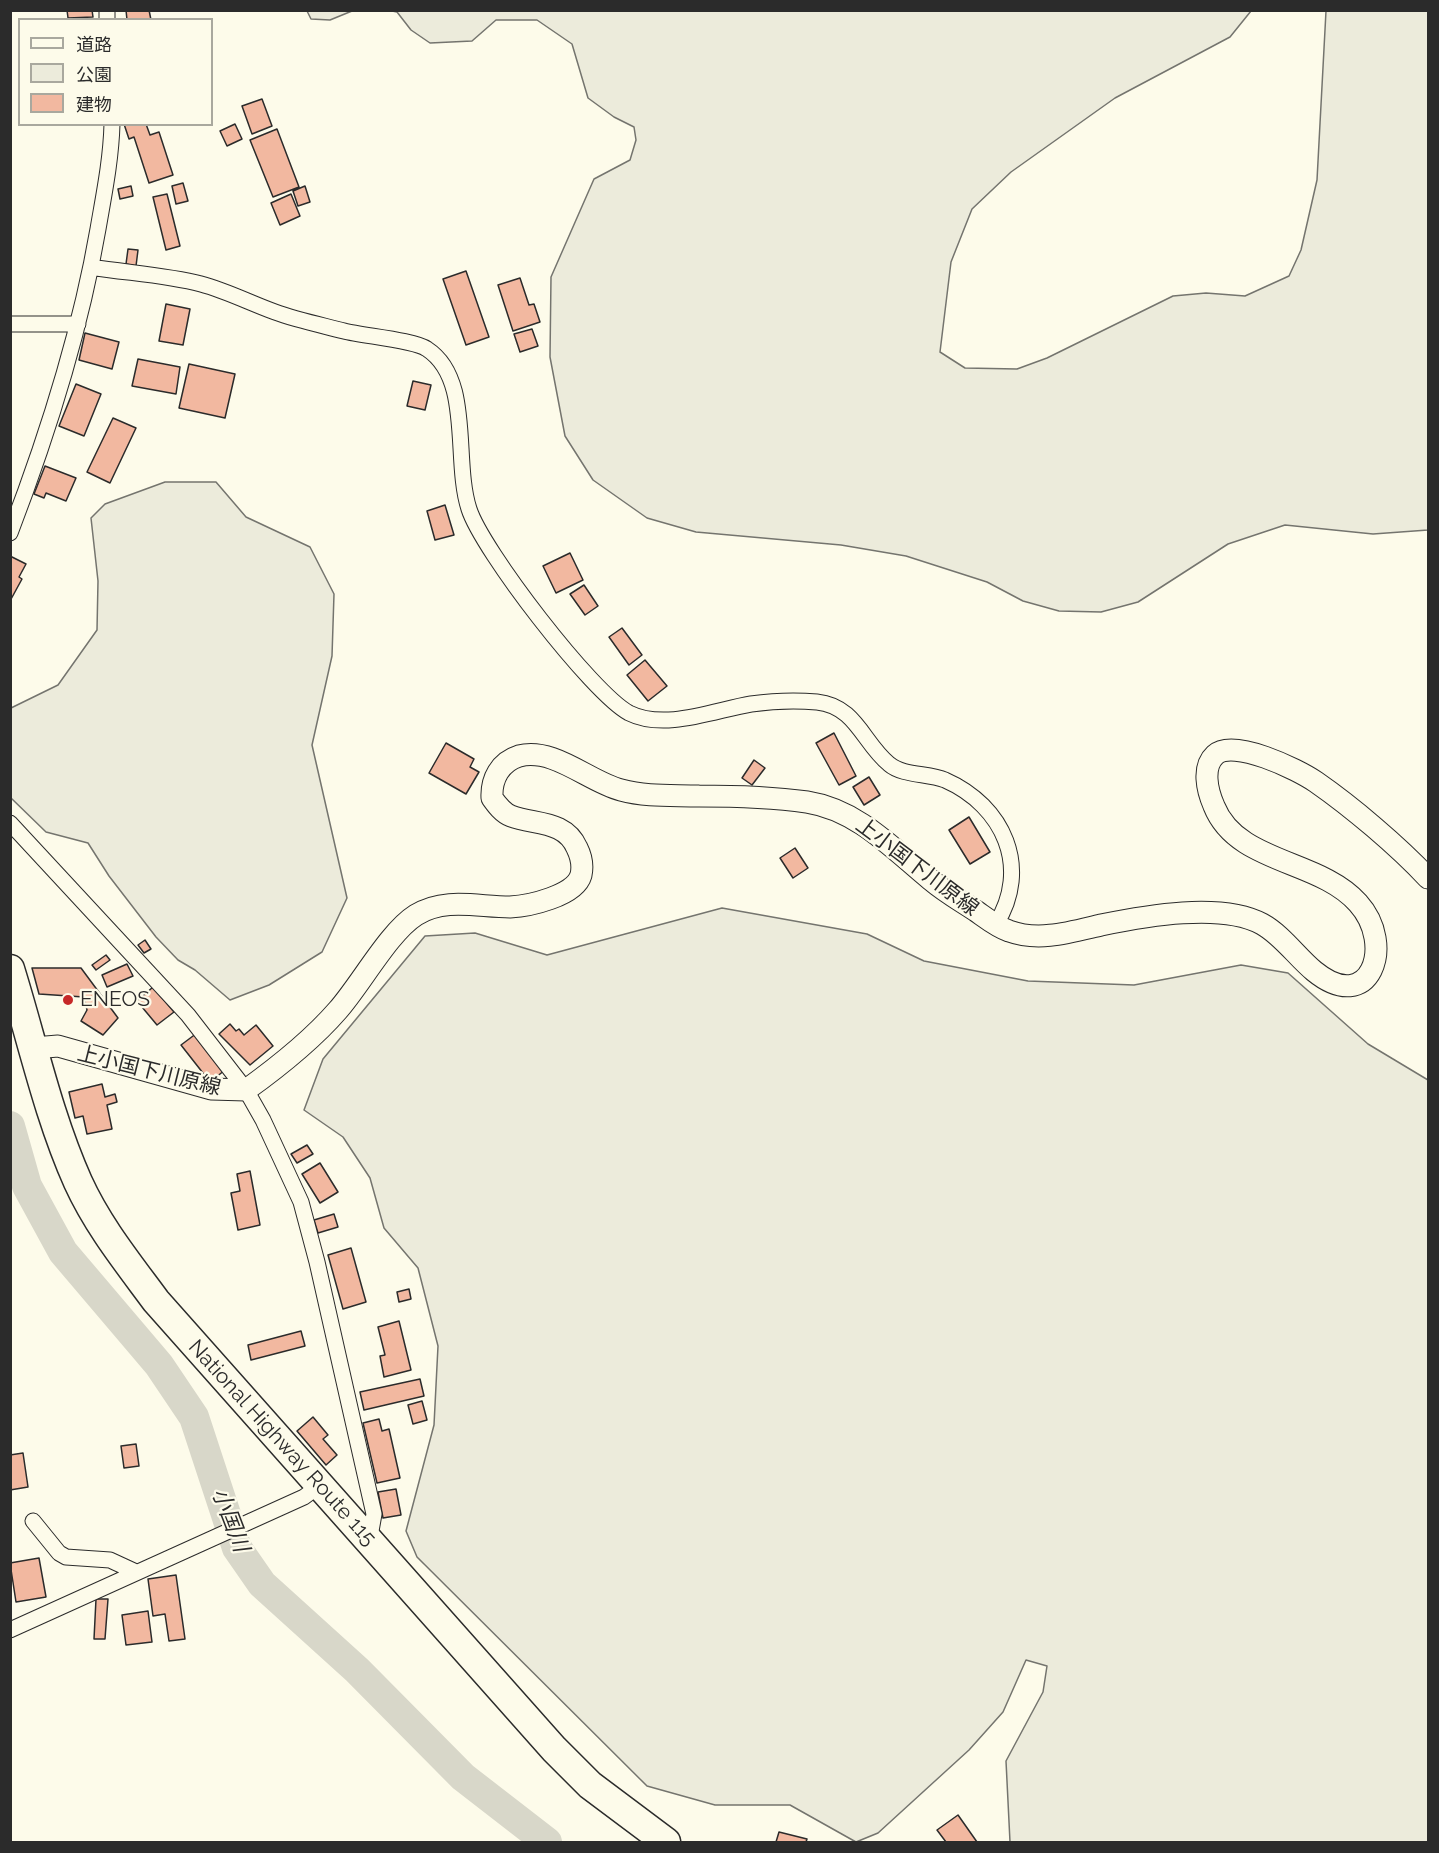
<!DOCTYPE html>
<meta charset="utf-8">
<style>
body{margin:0}
#map{position:relative;width:1439px;height:1853px;overflow:hidden;background:#fdfbea;font-family:Raleway,"Noto Sans JP",sans-serif}
canvas{display:block}
.frame{position:absolute;inset:0;border:12px solid #2b2b2b;pointer-events:none}
.legend{position:absolute;left:18px;top:18px;width:195px;height:108px;box-sizing:border-box;background:#fdfbea;border:2px solid #a9a89e;margin:0;padding:8px 10px;list-style:none;font-size:18px;color:#2b2b2b}
.legend li{display:flex;align-items:center;gap:12px;height:30px}
.legend b{width:30px;border:2px solid #a9a89e}
</style>
<div id="map">
<canvas width="1439" height="1853"></canvas>
<div class="frame"></div>
<ul class="legend">
<li><b style="height:8px;background:#fdfbea"></b>道路</li>
<li><b style="height:16px;background:#ecebdb"></b>公園</li>
<li><b style="height:16px;background:#f2b8a0"></b>建物</li>
</ul>
</div>
<script>
const g = document.querySelector('canvas').getContext('2d');
g.lineJoin = 'round';
function fill(path, color) { g.fillStyle = color; g.fill(path, 'evenodd'); }
function strokePath(path, color, width, dash) { g.strokeStyle = color; g.lineWidth = width; g.lineCap = dash ? 'butt' : 'round'; g.setLineDash(dash || []); g.stroke(path); }
function drawText(font, color, halo, rows, align = 'center') {
  g.font = font + ' Raleway,"Noto Sans JP",sans-serif'; g.lineWidth = 4.5; g.setLineDash([]); g.textBaseline = 'middle'; g.strokeStyle = halo; g.fillStyle = color; for (const [text, x, y, turn = 0] of rows) {
    g.save(); g.translate(x, y); g.rotate((+turn || 0) * Math.PI / 180); g.textAlign = isNaN(turn) ? turn : align; if (halo) g.strokeText(text, 0, 0); g.fillText(text, 0, 0); g.restore();
  }
}
const green = new Path2D(`
 M307,11H352L330,20L311,19Z
 M392,11H1251L1230,37L1115,98L1011,172L972,209L951,262L940,352L965,368L1017,369L1047,358L1173,296L1206,293L1245,296L1289,276L1301,250L1317,180L1326,11H1428V530L1373,534L1285,525L1228,544L1138,602L1101,612L1059,611L1023,601L987,582L906,556L841,545L696,532L647,518L593,480L565,436L550,357L551,277L594,179L630,160L636,140L634,127L614,117L588,98L572,44L537,20H496L472,41L430,43L411,30L397,12Z
 M165,482H216L246,517L310,547L334,594L332,656L312,745L347,898L322,952L269,985L230,1000L195,970L178,960L156,937L109,876L88,843L46,832L11,798V708L58,685L97,630L98,581L91,518L105,504Z
 M722,908L867,934L924,961L1028,981L1134,985L1241,965L1288,973L1368,1044L1428,1080V1842H1010L1006,1761L1043,1692L1047,1666L1026,1660L1003,1712L969,1750L878,1833L856,1842L790,1805H715L647,1786L417,1557L406,1531L434,1425L438,1346L418,1268L384,1228L370,1178L343,1137L304,1110L323,1059L425,936L475,933L547,955Z`);
const river = new Path2D(`
 M10,1126L27,1186L63,1252L159,1365L194,1417L237,1548L262,1584L357,1670L463,1777L547,1842`);
const building = new Path2D(`
 M67,10H92L93,17L68,18Z
 M126,10H149L151,20H127Z
 M262,99L272,126L252,134L242,106Z
 M124,124H146L150,135L159,132L173,175L149,183L134,137L129,139Z
 M235,124L242,139L227,146L220,131Z
 M277,129L299,187L273,197L250,140Z
 M183,183L188,201L176,204L172,186Z
 M131,186L133,196L120,199L118,189Z
 M305,186L310,202L298,206L293,191Z
 M167,194L180,246L166,250L153,197Z
 M291,194L300,216L280,225L271,203Z
 M128,249L138,250L136,266L126,264Z
 M466,271L489,337L466,345L443,279Z
 M520,278L529,305L534,304L540,322L513,331L498,285Z
 M166,304L190,309L183,345L159,341Z
 M532,329L538,346L520,352L514,334Z
 M85,333L119,342L112,369L79,360Z
 M138,359L180,367L176,394L132,386Z
 M189,364L235,374L225,418L179,408Z
 M413,381L431,385L425,410L407,406Z
 M76,384L101,394L84,436L59,426Z
 M113,418L136,428L110,483L87,472Z
 M45,466L76,478L66,501L46,493L44,498L34,494Z
 M445,505L454,535L435,540L427,511Z
 M570,553L583,580L556,593L543,566Z
 M10,556L26,564L19,577L22,579L10,601Z
 M584,585L598,606L585,615L570,594Z
 M622,628L642,655L629,665L609,637Z
 M645,660L667,686L648,701L627,675Z
 M834,733L856,776L839,785L816,743Z
 M446,743L474,759L470,767L479,772L466,794L429,773Z
 M754,760L765,768L752,785L742,778Z
 M869,777L880,795L864,805L853,787Z
 M969,817L990,852L970,864L949,830Z
 M795,848L808,868L793,878L780,858Z
 M145,940L151,949L144,953L138,945Z
 M106,955L110,960L96,970L92,965Z
 M127,964L133,976L107,987L102,975Z
 M32,968H81L118,1018L103,1035L81,1021L87,1010L84,997L39,994Z
 M153,987L174,1012L157,1025L137,1001Z
 M230,1024L236,1031L239,1029L244,1035L256,1025L273,1046L250,1065L219,1034Z
 M197,1033L225,1070L210,1082L181,1045Z
 M102,1084L105,1097L115,1094L117,1102L107,1105L112,1129L87,1134L83,1116L75,1118L69,1092Z
 M307,1145L313,1154L297,1163L291,1154Z
 M320,1163L338,1192L320,1203L302,1174Z
 M250,1171L260,1225L238,1230L231,1193L240,1191L237,1174Z
 M334,1214L338,1227L318,1233L314,1220Z
 M351,1248L366,1302L343,1309L328,1255Z
 M409,1289L411,1299L399,1302L397,1292Z
 M399,1321L411,1370L384,1377L380,1356L385,1355L378,1327Z
 M301,1331L305,1346L251,1360L248,1345Z
 M420,1379L424,1396L364,1410L360,1392Z
 M422,1401L427,1420L413,1424L408,1405Z
 M313,1417L328,1435L323,1439L337,1455L326,1465L297,1431Z
 M379,1419L382,1431L389,1429L400,1478L377,1483L363,1423Z
 M136,1444L139,1466L124,1468L121,1446Z
 M23,1453L28,1487L10,1490V1455Z
 M396,1489L401,1515L383,1518L378,1492Z
 M39,1558L46,1597L16,1602L10,1563Z
 M176,1575L185,1639L169,1641L165,1614L153,1616L148,1579Z
 M96,1599H108L105,1639H94Z
 M148,1611L152,1642L126,1645L122,1615Z
 M958,1815L977,1842H946L937,1830Z
 M779,1832L807,1839L806,1842H776Z`);
const street = new Path2D(`
 M107,10V20
 M91,267C128,273 166,275 201,284C227,291 250,303 275,312C297,320 321,325 344,331C363,336 414,340 427,349C473,379 453,460 469,509C482,550 592,693 629,713C665,731 715,710 751,704C772,701 796,700 817,702C856,706 863,743 889,764C903,776 928,773 945,780C1004,806 1031,868 996,924
 M10,324H78
 M10,533C48,434 80,333 98,229C104,194 111,160 112,124
 M10,823L188,1015L246,1090L263,1120L301,1202L317,1262L374,1514L371,1531L365,1537
 M33,1521L59,1553L66,1557L110,1560L136,1572
 M10,1630L304,1497L319,1486`);
const secondary = new Path2D(`
 M34,1048L58,1046L211,1089L246,1090C278,1067 312,1040 338,1010C361,984 389,932 416,915C445,897 478,907 510,907C529,906 575,896 581,875C583,866 581,856 577,848C565,820 535,825 511,816C503,813 497,805 492,798C491,779 500,762 519,756C554,747 589,782 621,790C647,797 672,795 699,796C735,796 771,797 807,802C858,810 893,849 931,880C945,892 961,901 976,911C986,918 997,927 1009,931C1039,942 1071,932 1101,925C1145,916 1221,902 1262,924C1282,935 1297,957 1314,971C1370,1017 1396,945 1358,903C1319,859 1237,864 1214,806C1207,790 1202,767 1215,755C1233,738 1297,769 1316,782C1352,807 1398,846 1428,878`);
const highway = new Path2D(`
 M10,969C32,1040 48,1115 78,1182C98,1226 128,1263 156,1301L554,1749L590,1785L666,1842`);
const markers = [
 [68,1000,6,"#c62828"]
];
const streetNames = [
 ["上小国下川原線",917,867,37],
 ["上小国下川原線",149,1071,14],
 ["National Highway Route 115",282,1443,48]
];
const poiNames = [
 ["ENEOS",80,1000]
];
const waterNames = [
 ["小国川",230,1520,69]
];
fill(green, '#ecebdb');
strokePath(green, '#74746e', 1.5);
strokePath(river, '#d8d7c9', 30);
fill(building, '#f2b8a0');
strokePath(building, '#2b2b2b', 1.5);
strokePath(street, '#2b2b2b', 17);
strokePath(secondary, '#2b2b2b', 23);
strokePath(highway, '#2b2b2b', 31);
strokePath(street, '#fdfbea', 15);
strokePath(secondary, '#fdfbea', 21);
strokePath(highway, '#fdfbea', 28);
for (const [x, y, r, color] of markers) { const dot = new Path2D(); dot.arc(x, y, r, 0, 2 * Math.PI); g.fillStyle = color; g.fill(dot); strokePath(dot, '#fdfbea', 2); }
drawText('21px', '#2b2b2b', '#fdfbea', streetNames);
drawText('21px', '#2b2b2b', '#fdfbea', poiNames, 'left');
drawText('italic 22px', '#2b2b2b', '#fdfbea', waterNames);
</script>
